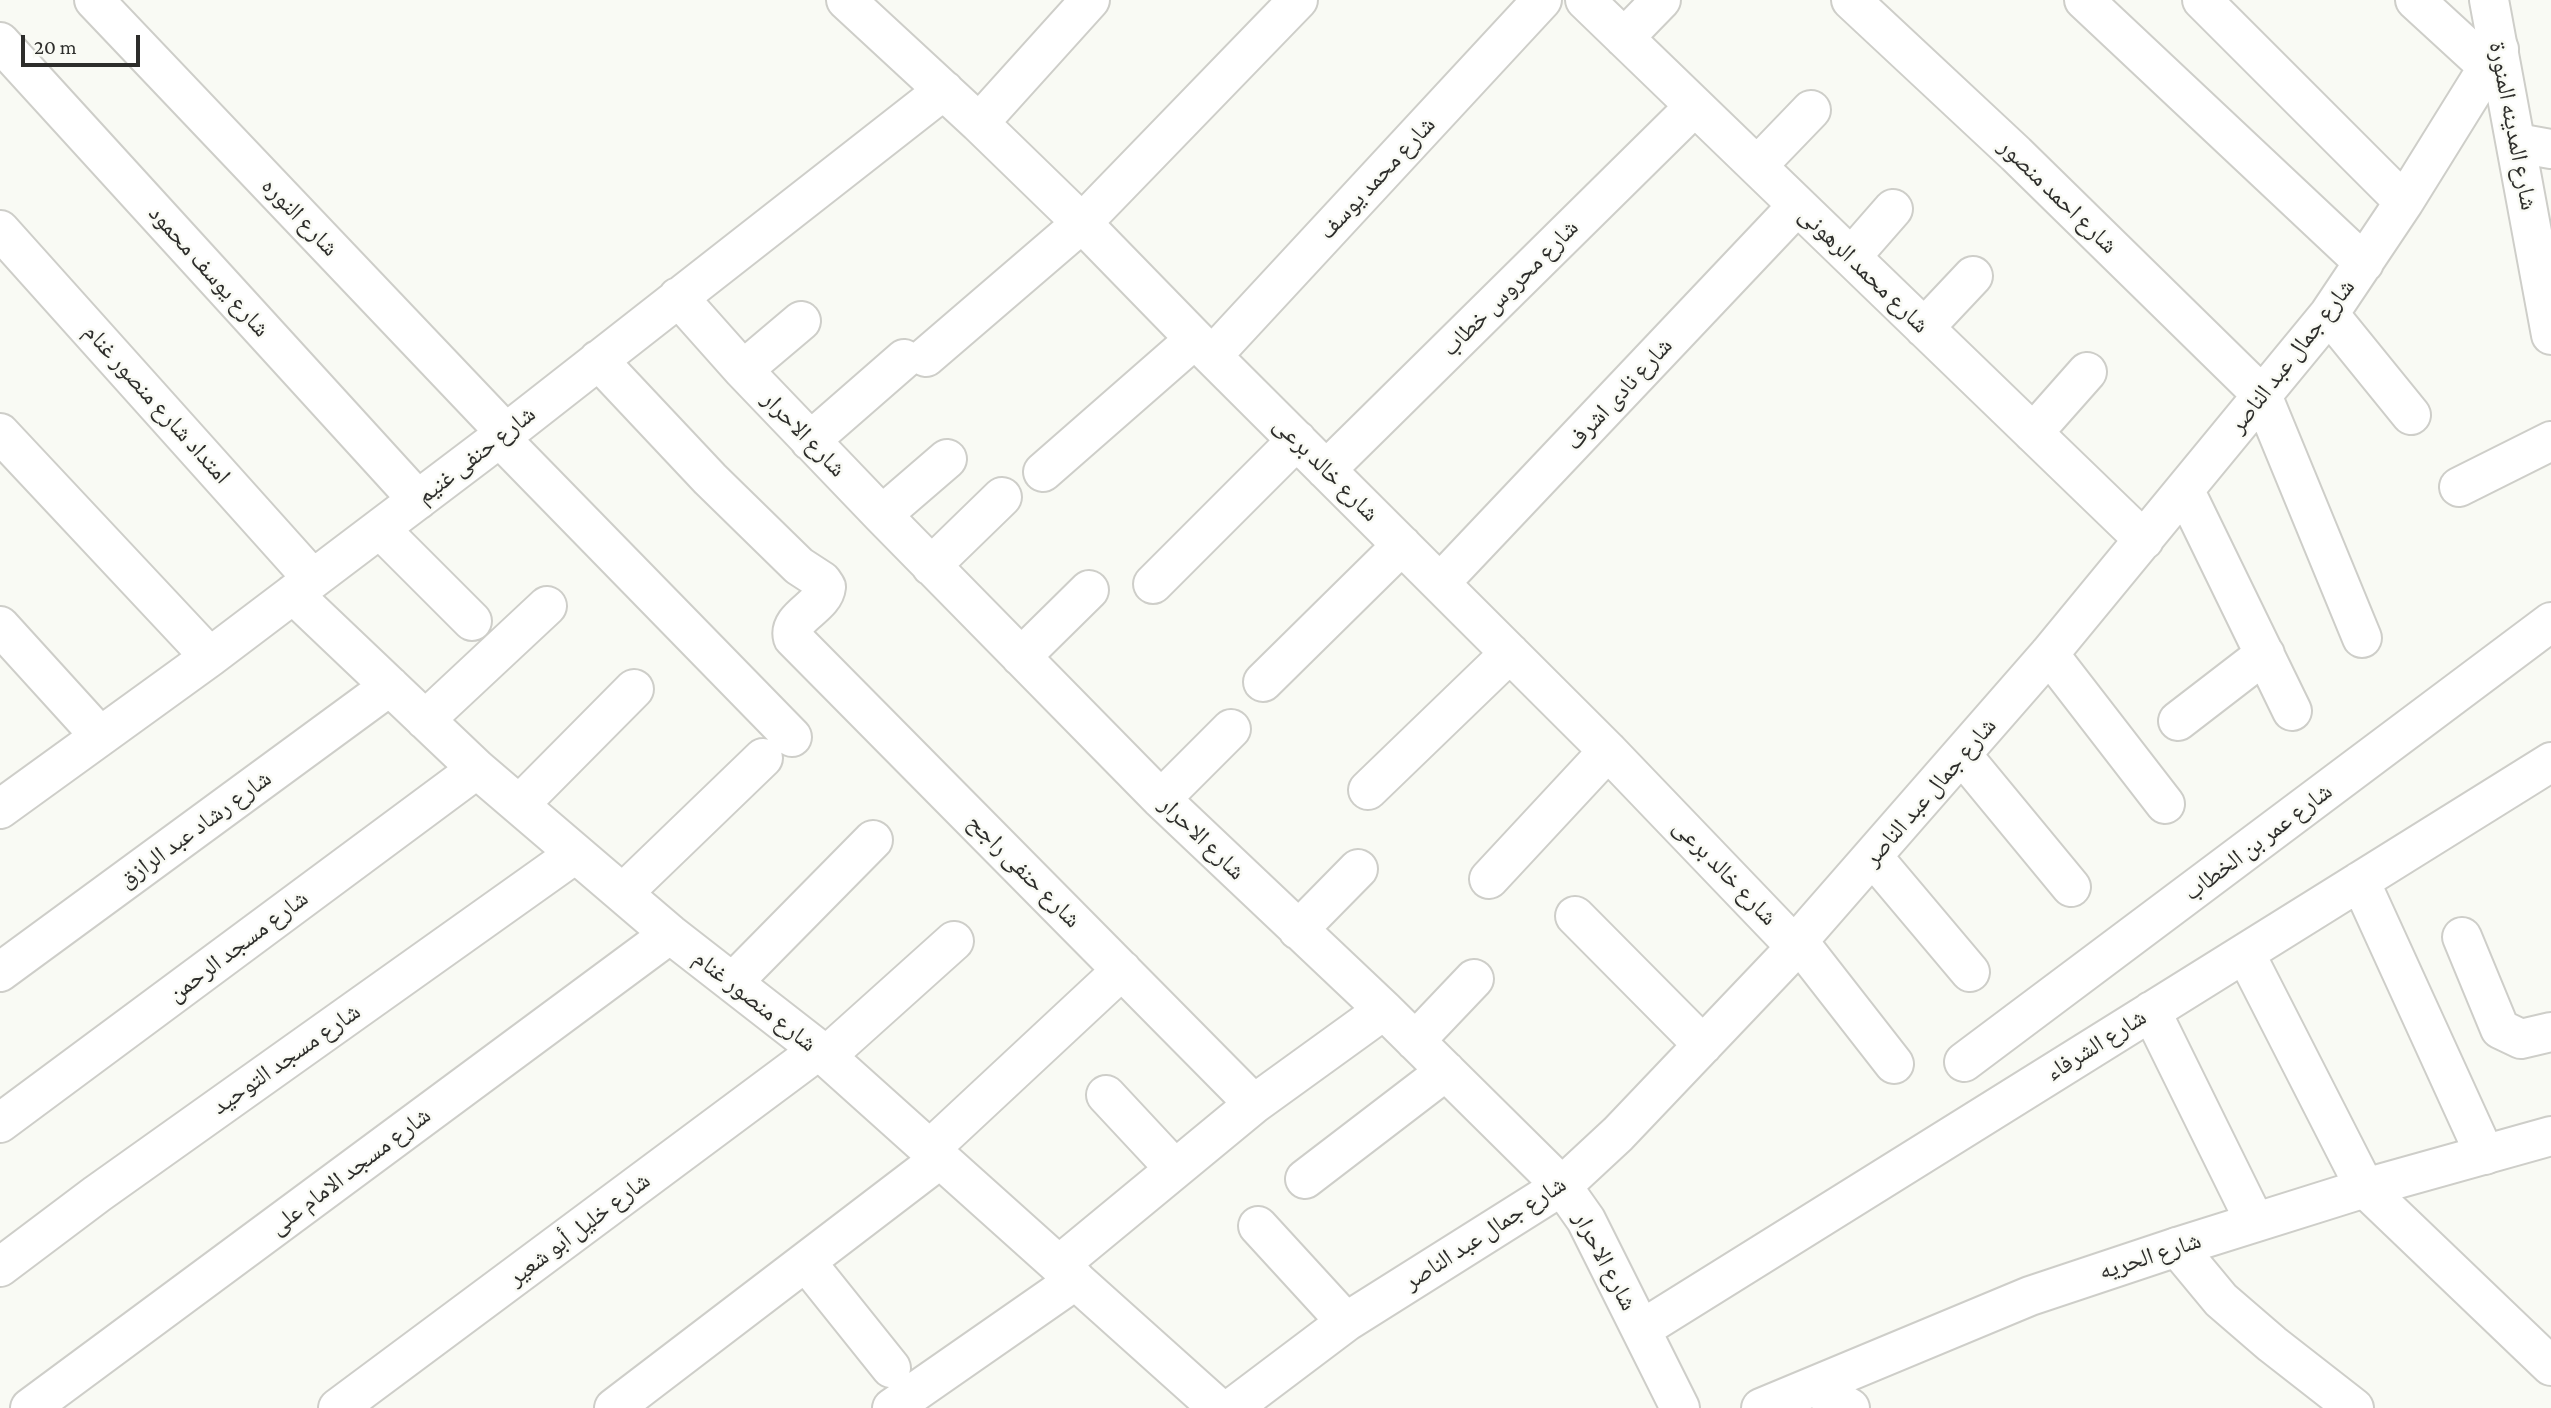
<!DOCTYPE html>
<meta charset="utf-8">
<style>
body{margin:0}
#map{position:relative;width:2551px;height:1408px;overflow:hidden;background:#f9faf4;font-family:"Crimson Pro",serif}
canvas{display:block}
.scale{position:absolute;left:21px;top:35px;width:119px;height:32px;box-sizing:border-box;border:4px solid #2d2d2b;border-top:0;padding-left:9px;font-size:21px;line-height:24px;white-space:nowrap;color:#2d2d2b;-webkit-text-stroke:5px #f9faf4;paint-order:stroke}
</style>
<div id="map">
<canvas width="2551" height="1408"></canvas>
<div class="scale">20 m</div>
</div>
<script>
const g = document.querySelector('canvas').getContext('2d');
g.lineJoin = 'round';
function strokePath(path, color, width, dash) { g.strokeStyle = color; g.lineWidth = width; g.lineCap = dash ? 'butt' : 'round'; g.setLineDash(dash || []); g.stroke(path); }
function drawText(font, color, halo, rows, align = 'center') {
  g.font = font + ' "Crimson Pro","Noto Naskh Arabic",serif'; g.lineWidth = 5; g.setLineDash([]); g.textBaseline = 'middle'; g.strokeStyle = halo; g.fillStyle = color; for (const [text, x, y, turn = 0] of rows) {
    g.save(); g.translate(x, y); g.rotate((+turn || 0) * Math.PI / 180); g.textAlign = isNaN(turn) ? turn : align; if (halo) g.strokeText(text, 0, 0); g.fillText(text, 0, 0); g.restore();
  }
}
const street = new Path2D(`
 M94,0L506,433
 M846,0L979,123L1082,223L1195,339L1608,751L1796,947
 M1585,0L2144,540
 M1851,0L2016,154L2262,395L2362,638
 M2084,0L2364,263
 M2202,0L2404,202
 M2415,0L2488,67
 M1624,38L1661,0
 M0,42L418,500
 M979,123L1090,0
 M2517,143L2551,149
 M1757,166L1811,110
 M0,230L313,579
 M1851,257L1893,209
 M678,297L743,370L882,515L1161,799L1384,1010L1562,1186L1586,1220L1680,1408
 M2329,314L2411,415
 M1924,328L1973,276
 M1212,356L1542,0
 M926,357L1082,223L1298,0
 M598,360L710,479L799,566L822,581L826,587C824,607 787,617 793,638L1254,1104
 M743,370L801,321
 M0,433L210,657
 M2033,433L2087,372
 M500,438L792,737
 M810,441L904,359
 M1326,470L1694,107
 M1043,472L1195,339
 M2459,487L2551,441
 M2185,491L2292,711
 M882,515L947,459
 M380,529L472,621
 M931,566L1002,497
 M1440,583L1797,206
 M1153,584L1297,440
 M293,594L477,769L670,934L819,1050L1218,1408
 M0,626L100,736
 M2049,654L2165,804
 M1021,657L1089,590
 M1263,682L1402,545
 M425,720L547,606
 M2178,721L2265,654
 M1962,755L2071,887
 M1368,790L1510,653
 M1161,799L1231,729
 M519,805L634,689
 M0,809L210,657L506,433L944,90
 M1873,857L1970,972
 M1489,879L1608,751
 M2360,881L2485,1155
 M623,893L763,758
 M1575,916L1703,1045
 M1298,930L1358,869
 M2462,937L2500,1029L2521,1039L2551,1032
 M1798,941L1894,1064
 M2245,953L2365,1188L2551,1366
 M0,972L390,686
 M733,982L873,840
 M2151,1011L2255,1222
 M1415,1041L1474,979
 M826,1056L954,941
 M1964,1062L2551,622
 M1106,1095L1175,1169
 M0,1123L477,769
 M930,1149L1122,970
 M1305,1179L1446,1071
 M1258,1226L1346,1322
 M2177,1247L2221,1300L2272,1344L2354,1408
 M806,1262L891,1368
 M1059,1265L1254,1104L1384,1010
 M0,1267L97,1194L575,854
 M1642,1329L2551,762
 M1815,1387L1850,1408
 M30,1408L670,934
 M338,1408L819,1050
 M614,1408L940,1159
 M892,1408L1076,1280
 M1232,1408L1346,1322L1562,1186L1618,1134L1796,947L1798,941L2049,654L2329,314L2404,202L2499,49`);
const secondary = new Path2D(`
 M2489,0L2551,335
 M1761,1408L2030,1296L2177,1247L2365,1188L2551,1136`);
const streetNames = [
 ["شارع المدينه المنورة",2513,126,79],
 ["شارع محمد يوسف",1377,178,-47],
 ["شارع احمد منصور",2058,196,44],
 ["شارع النوره",300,217,46],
 ["شارع محمد الرهونى",1864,270,44],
 ["شارع يوسف محمود",209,271,48],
 ["شارع محروس خطاب",1510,288,-45],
 ["شارع جمال عبد الناصر",2292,356,-52],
 ["شارع نادى اشرف",1619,394,-47],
 ["امتداد شارع منصور غنام",157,404,48],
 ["شارع الاحرار",804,434,46],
 ["شارع حنفى غنيم",476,455,-38],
 ["شارع خالد برعى",1326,469,45],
 ["شارع جمال عبد الناصر",1930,792,-49],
 ["شارع رشاد عبد الرازق",195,829,-36],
 ["شارع الاحرار",1202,838,44],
 ["شارع عمر بن الخطاب",2258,842,-37],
 ["شارع حنفى راجح",1024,871,45],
 ["شارع خالد برعى",1725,872,46],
 ["شارع مسجد الرحمن",238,946,-37],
 ["شارع منصور غنام",755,1001,38],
 ["شارع الشرفاء",2096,1045,-32],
 ["شارع مسجد التوحيد",286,1059,-35],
 ["شارع مسجد الامام على",350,1171,-37],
 ["شارع خليل أبو شعير",579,1229,-37],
 ["شارع جمال عبد الناصر",1485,1233,-33],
 ["شارع الحريه",2150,1256,-18],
 ["شارع الاحرار",1605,1261,62]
];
strokePath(street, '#cecec9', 42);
strokePath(secondary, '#cecec9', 42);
strokePath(street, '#fff', 38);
strokePath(secondary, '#fff', 38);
drawText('24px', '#2d2d2b', '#f9faf4', streetNames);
</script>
